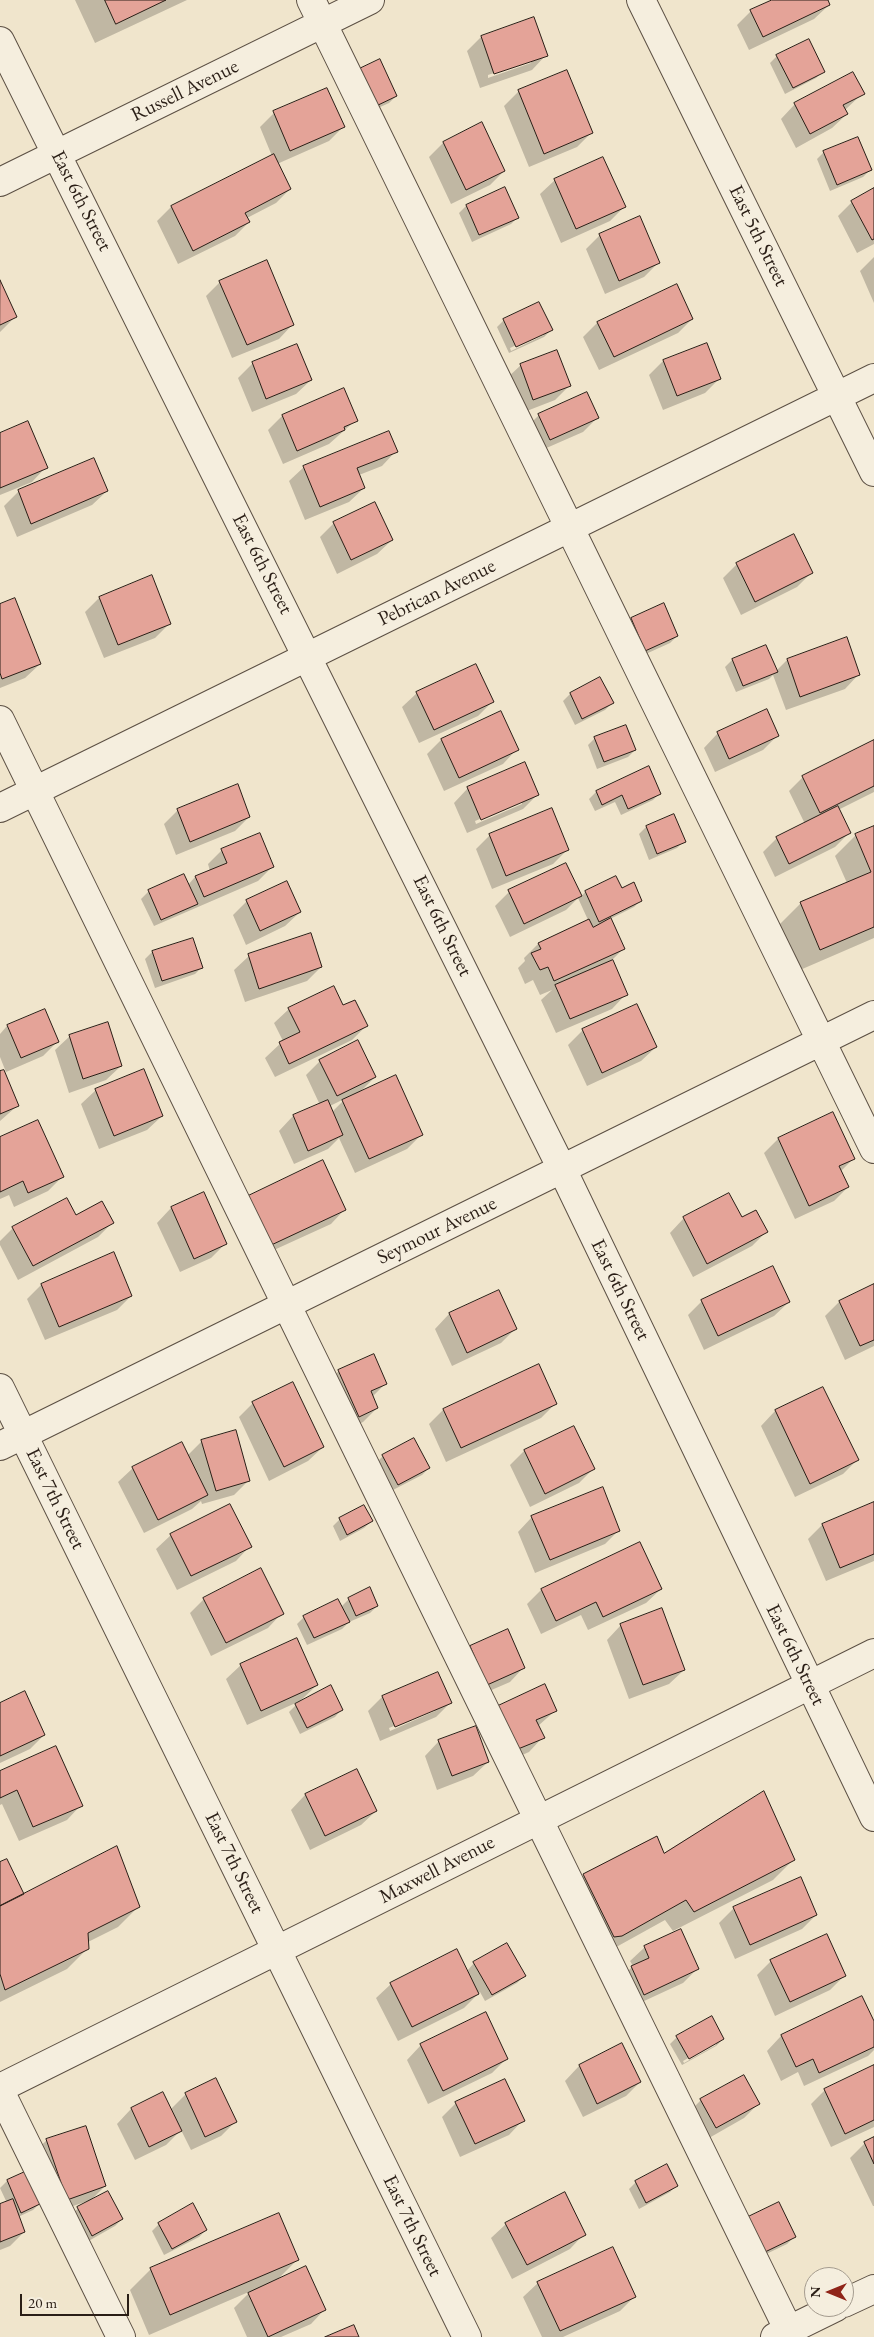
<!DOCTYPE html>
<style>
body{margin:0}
#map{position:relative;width:874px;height:2337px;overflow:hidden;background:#f0e5cc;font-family:"EB Garamond",serif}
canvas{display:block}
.north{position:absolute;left:804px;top:2267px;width:50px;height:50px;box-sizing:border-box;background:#f5eede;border:1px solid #a49b8e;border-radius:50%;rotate:270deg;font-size:14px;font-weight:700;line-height:20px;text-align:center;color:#2a1e16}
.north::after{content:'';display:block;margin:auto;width:18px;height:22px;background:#8f2418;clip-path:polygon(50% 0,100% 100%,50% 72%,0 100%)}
.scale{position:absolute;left:20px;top:2294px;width:109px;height:22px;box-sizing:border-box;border:2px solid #2a1e16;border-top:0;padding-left:6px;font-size:15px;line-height:18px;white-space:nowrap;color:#2a1e16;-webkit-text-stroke:4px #f5eede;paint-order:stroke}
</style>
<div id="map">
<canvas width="874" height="2337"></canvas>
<div class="north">N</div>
<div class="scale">20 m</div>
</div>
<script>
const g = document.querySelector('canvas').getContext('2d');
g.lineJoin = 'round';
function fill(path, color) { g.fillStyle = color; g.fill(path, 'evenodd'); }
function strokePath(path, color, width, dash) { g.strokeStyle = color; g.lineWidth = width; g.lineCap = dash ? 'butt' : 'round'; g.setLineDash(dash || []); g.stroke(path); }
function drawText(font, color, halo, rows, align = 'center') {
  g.font = font + ' "EB Garamond",serif'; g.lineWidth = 4.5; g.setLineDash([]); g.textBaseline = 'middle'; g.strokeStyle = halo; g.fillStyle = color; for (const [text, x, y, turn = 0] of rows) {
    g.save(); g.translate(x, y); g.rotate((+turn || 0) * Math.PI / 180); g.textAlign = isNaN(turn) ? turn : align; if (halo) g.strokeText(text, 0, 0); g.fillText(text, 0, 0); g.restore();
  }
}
const shadow = new Path2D(`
 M75,0H187L95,43Z
 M774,0H826L829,5L814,19L749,50L737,25L751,11Z
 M534,19L546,55L532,70L480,88L467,51L481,37ZM531,60V63L488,78V75Z
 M777,56L823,71L816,78L785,94L770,63Z
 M566,72L591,133L577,147L529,167L504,106L518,92Z
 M351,78L396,96L389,103L367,113Z
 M863,93L845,110L847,114L832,128L796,148L781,119L795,104Z
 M274,113L343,127L329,141L277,164L290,189L276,203L247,218L249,222L235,236L178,264L157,221L171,207L272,156L260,127Z
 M482,124L504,171L490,185L451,204L429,157L443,143Z
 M824,152L870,170L863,177L830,191L817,159Z
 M555,180L624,207L610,221L561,243L540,194Z
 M505,189L518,217L511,224L472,242L459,213L466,206Z
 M874,190V244L857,253L838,216L852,202Z
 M600,235L658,263L644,277L605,294L586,249Z
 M874,257V303L860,271Z
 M220,282L293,324L279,339L232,358L206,296Z
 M0,283L15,317L0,332Z
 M692,319L678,333L599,370L583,337L597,323Z
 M504,320L551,330L544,337L509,353L497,327ZM544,332V335L511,351L510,348Z
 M296,346L311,380L296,394L252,412L238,378L252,364Z
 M663,361L719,379L705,393L663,410L649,375Z
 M521,365L569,386L555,400L519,414L506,379Z
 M539,415L597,418L583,432L535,453L525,429Z
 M282,416L356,420L329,444L283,464L268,430Z
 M0,434L46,467L32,482L0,495Z
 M396,451L382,466L359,475L364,488L349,502L305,520L289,481L304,467Z
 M94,460L107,491L92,505L17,537L4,506L18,492Z
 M334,523L392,540L377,554L337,574L320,537Z
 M737,564L812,572L797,587L741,615L723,578Z
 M99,598L169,624L155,638L104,658L85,612Z
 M664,605L677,636L670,643L637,658L624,627L631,620Z
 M0,606L40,664L25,678L0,688Z
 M765,646L776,671L787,660L859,674L845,689L786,710L773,675L769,679L736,692L725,667L732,660Z
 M417,693L492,702L478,716L419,743L402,707Z
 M570,694L612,703L605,710L575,725L563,701Z
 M500,713L517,749L503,764L444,791L427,754L441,740Z
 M718,733L777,736L763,750L715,772L704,748Z
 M595,738L635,750L628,757L597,769L588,745Z
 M874,742V792L838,810L849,833L835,847L775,877L763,852L777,838L805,824L789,791L803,777Z
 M648,768L660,793L653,800L621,815L615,802L595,811L589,799L596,792Z
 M468,788L537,795L523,809L467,833L454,803ZM522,801V804L476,824L475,821Z
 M178,810L249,817L235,831L176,855L164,824Z
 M646,827L684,841L677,848L649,860L639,834Z
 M874,827V938L800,970L780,924L801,903L847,883L835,856L856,835Z
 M490,835L567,850L553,864L492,889L476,849Z
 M222,850L272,867L258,881L154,926L141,899L148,892L184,876L188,885L195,877L210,871L208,864Z
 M565,864L581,897L585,892L616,878L622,889L641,900L634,907L610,919L623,949L612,960L626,994L612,1009L556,1033L541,1000L552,990L540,995L533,980L525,984L518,968L525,961L524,958L538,944L588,920L578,898L566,910L510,937L495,906L509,892Z
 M247,901L300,912L285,926L246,945L233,915Z
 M192,939L202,967L195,974L155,988L145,959L152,952Z
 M249,956L321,967L307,981L245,1002L234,970Z
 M637,1006L656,1047L641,1061L587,1086L568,1045L582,1031Z
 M343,1007L366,1026L352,1040L275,1077L265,1058L283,1041L274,1023L289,1009Z
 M44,1011L57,1042L43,1056L6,1072L0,1057V1034L7,1026Z
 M70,1036L121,1066L106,1080L69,1093L55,1050Z
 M320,1061L375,1077L358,1094L422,1134L407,1149L355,1173L339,1138L328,1149L294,1164L279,1131L293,1116L320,1105L306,1075ZM344,1099V1100L332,1112L330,1106Z
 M0,1073L17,1106L0,1121Z
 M96,1090L162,1116L147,1130L99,1149L81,1104Z
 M833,1113L853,1159L841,1171L848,1187L834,1201L795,1219L764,1153L778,1139Z
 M0,1139L63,1176L48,1191L14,1207L9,1195L0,1199Z
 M203,1194L225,1244L211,1258L180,1272L157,1223L171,1208Z
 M345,1209L331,1224L252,1260L230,1213Z
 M76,1216L112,1223L98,1237L18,1280L0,1245V1241L13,1228Z
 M684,1218L741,1219L766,1232L752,1246L693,1277L670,1233Z
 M114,1254L131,1296L117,1310L45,1340L27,1299L41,1285Z
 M874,1286V1346L845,1360L825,1316L839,1302Z
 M499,1292L515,1329L501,1343L452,1366L435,1329L449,1314Z
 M702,1301L789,1302L774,1316L704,1350L688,1315Z
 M538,1366L555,1404L541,1418L446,1462L429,1424L443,1410Z
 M339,1371L385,1384L372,1397L377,1408L363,1422L344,1431L324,1385Z
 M822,1389L857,1460L843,1474L795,1497L761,1426L775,1411Z
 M253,1403L323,1447L308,1461L269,1481L239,1417Z
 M574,1427L593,1469L579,1483L530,1507L510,1465L524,1451Z
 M202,1441L248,1481L234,1495L202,1504L201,1501L192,1509L144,1533L118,1482L133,1468L187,1456Z
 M383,1456L429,1468L422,1475L391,1491L376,1463Z
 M874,1503V1561L826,1581L808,1539L822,1525Z
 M532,1517L619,1530L605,1544L535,1573L518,1532Z
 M340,1519L372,1521L364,1528L340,1541L333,1526Z
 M171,1535L250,1546L236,1561L177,1590L156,1549Z
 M639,1544L661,1589L646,1603L588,1630L581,1615L541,1634L527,1604L541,1590Z
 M204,1599L282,1613L268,1628L211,1656L190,1613Z
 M349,1599L377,1606L370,1613L349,1622L342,1629L307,1645L297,1624L304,1617L341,1607Z
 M621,1625L684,1670L669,1684L629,1699L607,1640Z
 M507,1630L524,1667L510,1682L473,1698L456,1662L471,1647Z
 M241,1665L317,1685L299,1702L342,1709L335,1717L300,1734L289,1712L300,1701L247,1725L226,1679Z
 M438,1673L450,1703L436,1717L380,1741L368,1711L382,1697ZM435,1709V1711L390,1731L389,1728Z
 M0,1704L44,1735L30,1749L0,1763Z
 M556,1710L538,1726L543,1737L529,1752L504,1763L485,1721Z
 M439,1741L488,1762L473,1776L437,1790L425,1756Z
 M357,1771L376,1811L361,1825L310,1850L291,1810L305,1795Z
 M0,1772L81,1805L67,1820L19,1841L2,1804L0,1805Z
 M664,1855L794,1859L773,1880L673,1931L665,1920L600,1956L564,1896L584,1875Z
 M0,1864L19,1897L138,1907L118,1927L88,1942V1948L67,1969L0,2002Z
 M800,1879L816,1915L802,1929L735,1959L719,1923L734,1908Z
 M645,1947L697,1969L683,1983L629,2008L618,1981L633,1966L630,1961Z
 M771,1961L844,1976L830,1990L775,2016L757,1975Z
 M474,1963L524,1976L517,1983L485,2001L480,1992L464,2008L398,2041L376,1998L391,1984L467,1971Z
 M862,1998L874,2024V2050L868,2056L804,2086L798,2072L781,2081L767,2051L781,2036Z
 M677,2037L723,2039L716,2046L682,2065L670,2044ZM716,2042V2045L684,2063L683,2061Z
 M421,2045L506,2059L492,2073L428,2104L407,2060Z
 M622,2045L640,2082L626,2096L583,2117L565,2081L579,2066Z
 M874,2066V2127L831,2147L811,2104L825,2090Z
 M163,2094L170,2110L186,2094L236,2121L221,2136L191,2150L181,2130L166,2145L135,2160L117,2124L131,2109Z
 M701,2100L758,2104L744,2118L702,2142L687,2114Z
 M456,2103L523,2120L509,2135L460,2157L442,2117Z
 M874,2139V2206H873L850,2158L865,2143Z
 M47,2140L105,2186L90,2201L122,2219L115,2226L85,2243L70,2215L88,2201L52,2213L32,2154Z
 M27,2172L40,2203L33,2210L18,2217L24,2232L10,2246L0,2250V2206L7,2203L0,2188L7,2181Z
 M636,2182L677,2185L670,2192L639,2209L629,2189Z
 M564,2194L584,2234L570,2249L512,2279L491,2238L506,2224Z
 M159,2224L206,2230L199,2237L164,2255L152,2231Z
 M742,2225L794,2237L787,2244L758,2258Z
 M298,2259L276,2281L325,2309L311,2324L281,2337H247L234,2308L251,2291L149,2335L130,2290L151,2269Z
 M538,2283L635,2296L620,2311L563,2337H542L523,2297Z`);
const building = new Path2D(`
 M105,0H166L116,24Z
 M772,0H828L830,5L763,37L750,10Z
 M534,17L548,56L494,74L481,36Z
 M809,39L825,72L793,88L776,55Z
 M380,59L397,96L374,107L357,70Z
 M567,70L593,133L544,154L518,90Z
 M853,72L865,94L843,105L848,114L810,134L794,103Z
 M327,88L345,127L290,151L273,111Z
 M482,122L505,171L466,190L443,142Z
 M858,137L872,170L837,185L823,151Z
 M274,154L291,189L245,213L250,222L193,251L171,206Z
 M603,157L626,207L576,229L554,179Z
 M505,187L519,218L479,235L466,205Z
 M874,188V239L872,240L851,201Z
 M640,216L660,263L619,281L599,234Z
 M267,260L294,325L247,345L219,281Z
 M0,280L17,317L0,325Z
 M677,284L693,319L614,357L597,322Z
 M539,302L553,330L516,347L503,319Z
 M707,343L721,379L677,396L663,360Z
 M297,344L312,380L266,399L252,362Z
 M557,350L571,386L533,400L520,364Z
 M344,388L358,421L344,427L345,430L297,451L282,415Z
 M587,392L599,418L550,440L538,414Z
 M28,421L48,468L0,488V433Z
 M389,431L398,452L357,468L365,488L320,507L303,466Z
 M94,458L108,491L31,524L18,490Z
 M375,502L393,540L351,560L333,522Z
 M794,534L813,573L755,602L736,563Z
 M152,575L171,624L118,645L99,597Z
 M15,598L41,664L2,679L0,673V604Z
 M664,603L678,636L645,651L631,618Z
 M847,637L860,675L800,697L787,659Z
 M766,645L778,672L743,686L732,659Z
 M476,664L494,702L434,730L416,692Z
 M600,677L614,703L582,719L570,693Z
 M767,709L779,736L729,759L717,732Z
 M501,711L519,750L459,778L441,739Z
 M626,725L636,750L604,762L594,737Z
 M874,740V786L820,813L802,776Z
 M525,762L539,795L481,820L467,787Z
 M649,766L661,794L628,809L622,795L602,805L596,791Z
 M238,784L250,817L190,842L177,809Z
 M838,806L851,833L789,864L776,837Z
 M552,808L569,850L506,876L489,834Z
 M674,814L686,842L657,854L646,826Z
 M874,826V927L820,950L800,902L871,872L855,834Z
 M260,833L274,867L204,897L195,876L227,863L221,849Z
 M566,863L582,896L524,924L508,890Z
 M184,874L198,904L161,920L148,890Z
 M616,876L622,888L634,882L642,901L599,922L585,891Z
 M287,881L301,912L260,931L246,900Z
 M611,918L625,949L554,981L548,967L540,970L531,953L541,949L538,943L589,919L593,927Z
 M311,933L322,967L259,989L248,954Z
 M193,938L203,968L162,981L152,951Z
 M613,960L628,995L570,1019L555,985Z
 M334,986L343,1005L355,1000L368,1026L289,1064L279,1042L300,1032L288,1008Z
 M637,1004L657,1047L602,1073L582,1029Z
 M45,1009L59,1042L21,1058L7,1025Z
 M108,1022L122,1066L83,1079L69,1035Z
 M358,1040L376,1077L337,1096L319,1060Z
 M144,1069L163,1116L114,1136L95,1089Z
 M4,1070L19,1106L0,1114V1071Z
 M396,1075L423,1135L369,1159L342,1100Z
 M328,1100L343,1135L308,1151L293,1115Z
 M833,1112L855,1159L839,1166L849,1187L809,1206L778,1138Z
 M38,1120L64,1177L28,1193L23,1181L0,1192V1137Z
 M323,1160L346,1210L267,1247L244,1198Z
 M204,1192L227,1244L194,1259L171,1207Z
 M729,1193L742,1217L756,1210L768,1232L707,1264L683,1217Z
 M67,1198L76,1215L102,1201L114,1223L33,1266L12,1227Z
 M114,1252L132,1296L59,1327L41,1284Z
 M773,1266L790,1302L718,1336L701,1300Z
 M874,1284V1340L860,1346L839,1301Z
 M499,1290L517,1329L467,1353L449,1313Z
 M374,1354L387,1384L371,1391L378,1408L359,1417L338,1370Z
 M539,1364L557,1404L461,1448L443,1409Z
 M293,1382L324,1447L284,1467L252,1402Z
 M823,1387L859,1460L810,1484L775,1410Z
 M574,1426L595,1469L545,1494L524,1450Z
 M236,1430L250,1481L216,1491L201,1440Z
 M414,1438L430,1468L398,1485L382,1455Z
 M182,1442L208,1495L158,1520L132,1467Z
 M603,1487L620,1531L550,1560L531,1516Z
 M874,1502V1554L840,1568L822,1524Z
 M230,1504L252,1547L191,1576L170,1534Z
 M364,1505L373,1521L347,1535L339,1518Z
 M640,1542L662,1589L603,1617L596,1602L556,1621L541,1589Z
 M261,1568L284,1614L226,1643L203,1598Z
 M370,1587L378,1606L356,1616L348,1598Z
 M338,1599L350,1622L314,1638L303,1616Z
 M662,1608L685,1670L643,1685L620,1624Z
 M508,1629L525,1668L487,1685L470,1646Z
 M297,1638L318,1685L261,1711L240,1664Z
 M438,1672L452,1703L395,1727L382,1696Z
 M545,1684L557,1711L536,1720L545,1738L518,1749L498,1706Z
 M331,1685L343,1710L307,1728L295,1704Z
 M25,1691L45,1735L0,1756V1703Z
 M476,1726L489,1762L452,1776L438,1740Z
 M56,1746L83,1806L33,1827L17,1790L0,1798V1771Z
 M357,1769L377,1811L325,1836L305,1794Z
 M764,1791L795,1860L694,1912L686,1900L622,1936L614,1937L583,1874L657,1836L664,1853Z
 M117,1846L140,1907L88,1933L89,1949L5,1990L0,1974V1906Z
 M7,1859L24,1894L0,1906V1862Z
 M801,1877L817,1915L750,1945L733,1907Z
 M681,1929L699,1969L644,1995L631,1966L649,1958L644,1946Z
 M827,1934L846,1976L790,2002L770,1960Z
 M507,1943L526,1976L492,1995L473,1962Z
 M457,1949L479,1994L412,2027L390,1983Z
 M862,1996L874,2021V2047L819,2073L813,2059L796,2067L781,2035Z
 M486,2012L508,2059L443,2091L420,2044Z
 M712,2016L724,2039L689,2059L676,2036Z
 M622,2043L641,2082L597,2104L579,2065Z
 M874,2065V2120L845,2134L824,2089Z
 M744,2075L760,2104L716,2128L700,2099Z
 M216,2078L237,2122L205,2137L185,2093Z
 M505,2079L525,2121L475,2144L455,2102Z
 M163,2092L182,2131L149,2147L131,2108Z
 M86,2126L106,2186L67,2200L46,2139Z
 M874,2137V2164L864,2142Z
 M667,2164L678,2186L646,2203L635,2181Z
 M27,2171L42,2203L21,2213L7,2180Z
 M108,2191L123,2219L92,2236L77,2207Z
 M565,2192L586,2235L527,2265L505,2223Z
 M13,2199L25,2232L0,2242V2204Z
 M779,2202L796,2237L765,2252L748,2217Z
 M193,2203L207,2230L172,2249L158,2223Z
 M279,2213L299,2260L170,2315L150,2268Z
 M613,2247L636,2297L560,2331L537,2282Z
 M306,2266L326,2310L268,2337L248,2293Z
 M354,2325L359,2337H325Z`);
const minor = new Path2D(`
 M311,0L874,1149
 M641,0L874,472
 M0,41L562,1169L874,1817
 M0,182L370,0
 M0,720L792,2337
 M0,808L874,378
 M0,1388L467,2337
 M0,1446L874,1015
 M0,2088L874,1653
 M0,2091L121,2337
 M844,2303L874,2289
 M775,2337L836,2307`);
const streetNames = [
 ["Russell Avenue",185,91,-26],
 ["East 6th Street",81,201,63],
 ["East 5th Street",758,236,64],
 ["East 6th Street",262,564,63],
 ["Pebrican Avenue",437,593,-26],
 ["East 6th Street",442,926,64],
 ["Seymour Avenue",437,1231,-26],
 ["East 6th Street",620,1290,64],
 ["East 7th Street",55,1499,64],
 ["East 6th Street",795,1655,64],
 ["East 7th Street",234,1863,64],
 ["Maxwell Avenue",437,1870,-27],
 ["East 7th Street",412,2226,64]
];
fill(shadow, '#0003');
fill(building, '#e4a398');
strokePath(building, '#2a1e16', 1);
strokePath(minor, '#5c5044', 30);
strokePath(minor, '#f5eede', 28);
drawText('20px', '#2a1e16', '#f5eede', streetNames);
</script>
